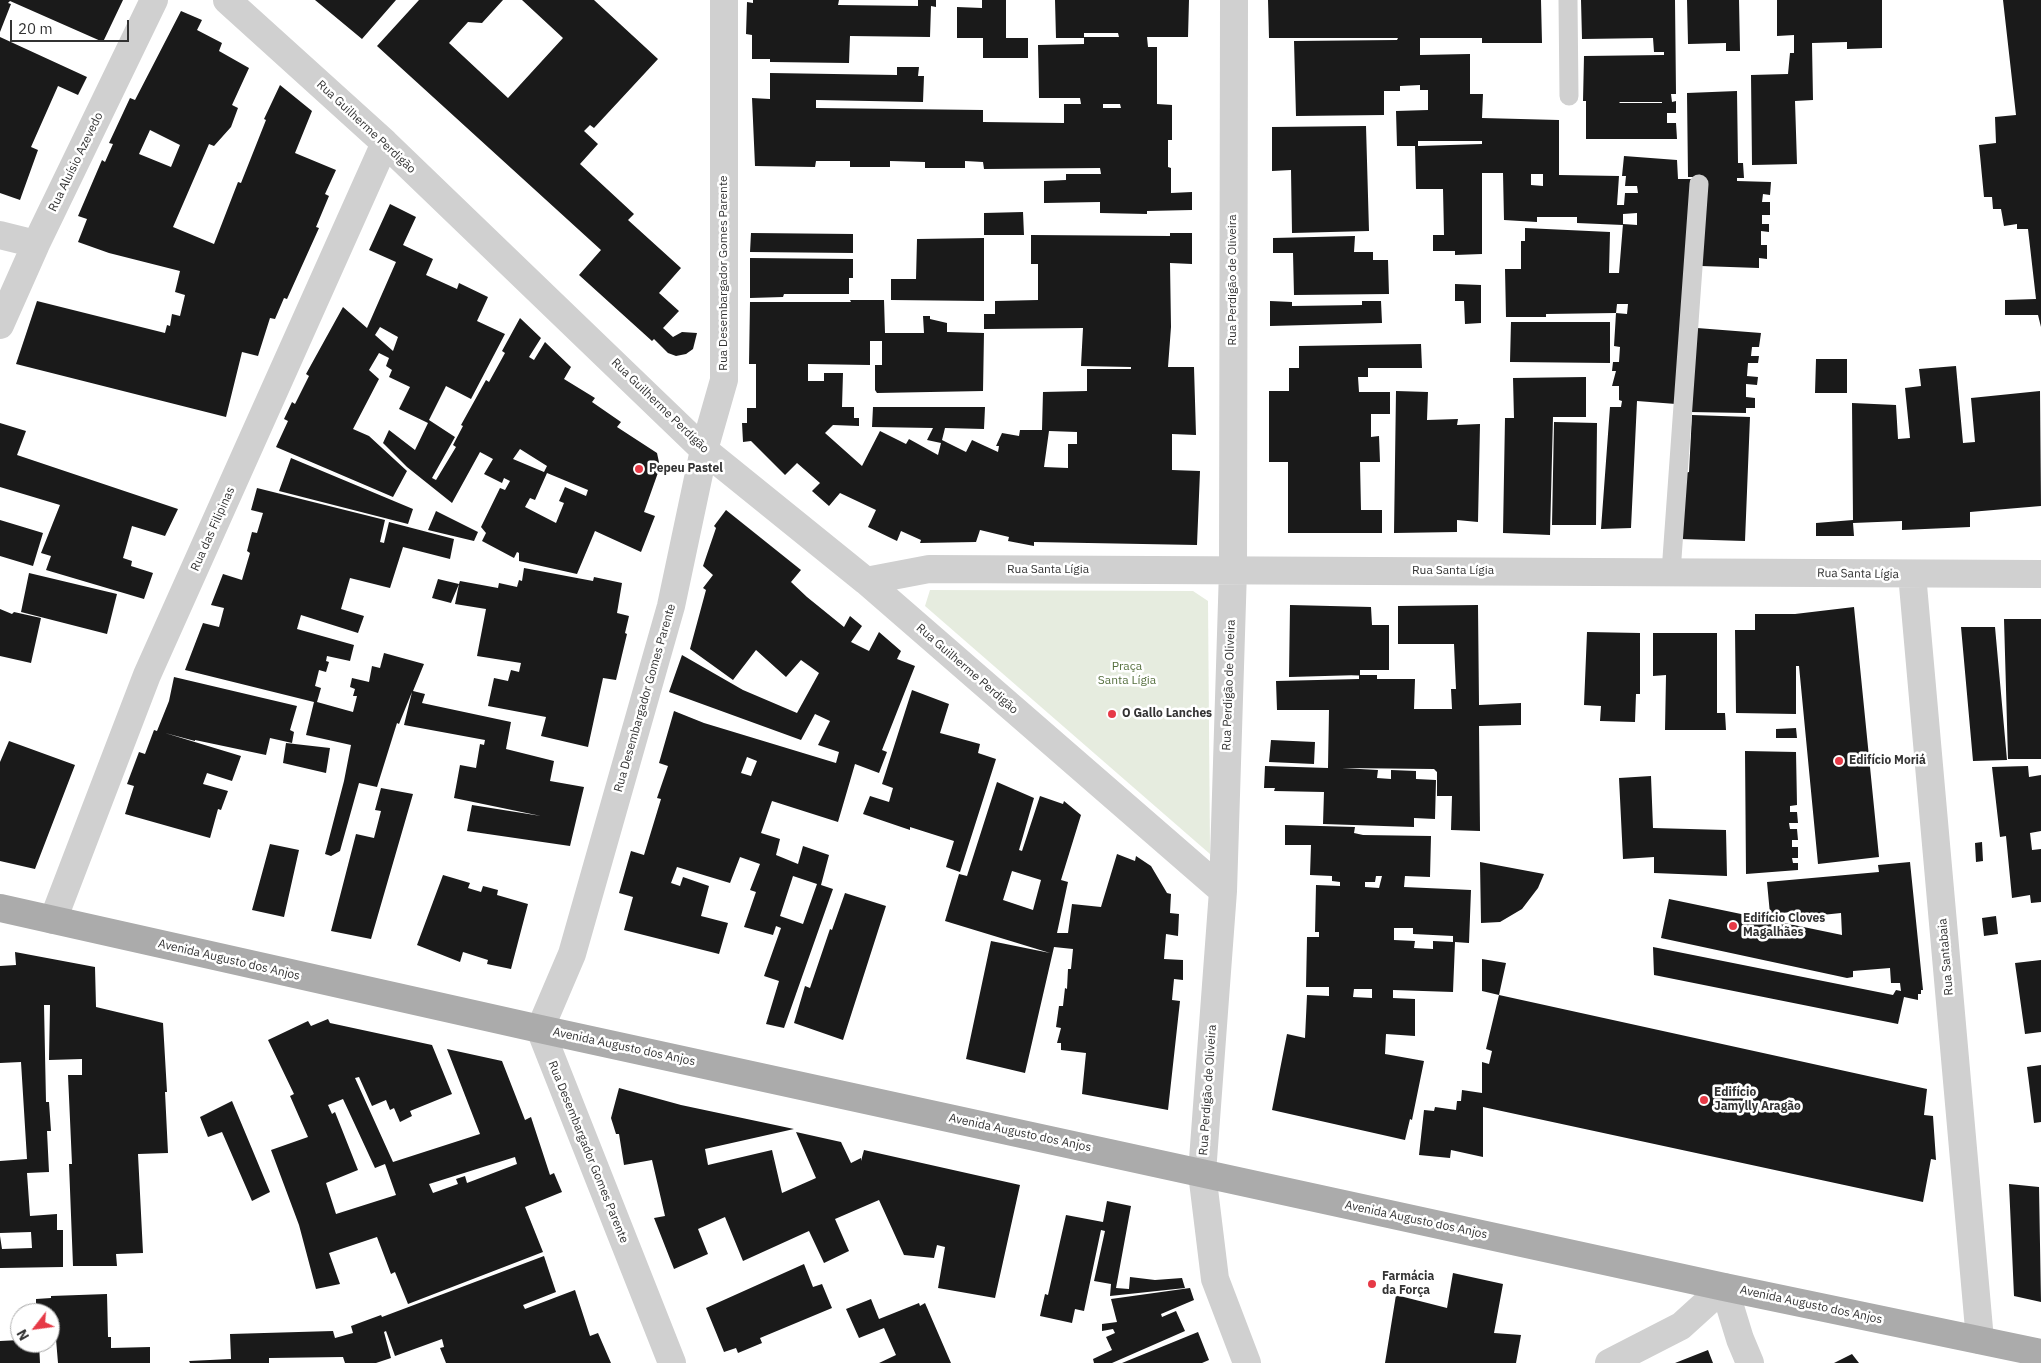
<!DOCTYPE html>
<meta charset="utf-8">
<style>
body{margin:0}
#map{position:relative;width:2041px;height:1363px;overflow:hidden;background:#fff;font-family:"IBM Plex Sans",sans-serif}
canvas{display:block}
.north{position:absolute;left:10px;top:1303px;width:50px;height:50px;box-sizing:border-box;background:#fff;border:1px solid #adadad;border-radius:50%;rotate:240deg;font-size:14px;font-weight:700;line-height:20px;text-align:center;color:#333}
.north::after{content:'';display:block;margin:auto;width:18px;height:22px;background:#e63946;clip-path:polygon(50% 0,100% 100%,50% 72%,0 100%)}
.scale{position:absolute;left:10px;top:20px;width:119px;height:22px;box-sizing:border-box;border:2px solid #333;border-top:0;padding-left:6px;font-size:15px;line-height:18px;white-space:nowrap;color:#333;-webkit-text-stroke:4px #fff;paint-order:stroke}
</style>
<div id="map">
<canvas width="2041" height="1363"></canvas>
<div class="north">N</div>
<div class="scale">20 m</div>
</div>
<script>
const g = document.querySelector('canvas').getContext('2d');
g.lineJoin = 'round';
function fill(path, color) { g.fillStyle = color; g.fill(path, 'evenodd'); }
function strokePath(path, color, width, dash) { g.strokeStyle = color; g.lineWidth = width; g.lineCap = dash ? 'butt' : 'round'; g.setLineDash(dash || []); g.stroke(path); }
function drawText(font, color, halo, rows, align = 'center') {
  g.font = font + ' "IBM Plex Sans",sans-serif'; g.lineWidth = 5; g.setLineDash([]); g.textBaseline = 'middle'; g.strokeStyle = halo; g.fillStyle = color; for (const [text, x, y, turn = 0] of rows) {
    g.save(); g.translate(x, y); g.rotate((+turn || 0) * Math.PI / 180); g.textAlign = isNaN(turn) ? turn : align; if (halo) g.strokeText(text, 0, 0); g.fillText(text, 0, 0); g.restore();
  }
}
const green = new Path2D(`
 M930,590L1193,591L1208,601L1210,854L925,606Z`);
const building = new Path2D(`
 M0,0H123L103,42L10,1L8,3L11,4L0,32Z
 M315,0H396L362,39Z
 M419,0H503L482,23L468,22L449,43L508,98L563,38L522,0H594L658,59L594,128L590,125L584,131L598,144L580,164L634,214L628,220L681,268L659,293L679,311L663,328L673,337L682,332L697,333L693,349L686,354L676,356L668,353L654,339L652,341L579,275L601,250L377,46Z
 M753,0H839L838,5L918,6V0H936V7L931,6L930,37L850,36L849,63L770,62V59H752V35L746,34L747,2L753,3Z
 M982,0H1006V38H1028V58H983V38H957V7L982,8Z
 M1055,0H1189L1188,37H1147L1148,47H1157V104L1172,105V140H1168V167L1171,168V193L1192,192V210L1147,211V214L1100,213V202L1044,203V181L1066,180V174H1101L1100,168L984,169L983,162L965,161V168H925V162L890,161V167H850V161H816L815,167L755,166L752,98L770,99V73L897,75V67H919L918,76H924L923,102L816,100V108L983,110V122L1064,123V104H1081L1080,98H1039L1038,45L1084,44V38H1056ZM1084,33H1118L1119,37H1084ZM1103,104H1120L1121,108H1103Z
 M1268,0H1541L1542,43H1482V38H1420V55L1470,54V94H1483L1482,118L1559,120V175L1619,176L1617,205H1624L1625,193H1638L1637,186H1625L1626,176H1622L1624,156L1677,160L1678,179H1691L1676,404L1637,401L1631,528L1601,529L1610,407H1621L1622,401L1619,400V386H1612L1616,371H1612L1613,362H1619L1620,347L1614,346L1616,313L1627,314L1628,304H1617L1616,313L1546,314V317H1506L1505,269H1521V241H1525V228L1610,232L1609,273H1619L1623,224L1637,225V213L1623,214V225L1577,223V217H1537V222L1504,220L1503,173H1482V254L1455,255V251H1433V235H1444L1443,189H1416L1415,146H1397L1396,111L1428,110V90H1420V85L1400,86V91H1384V115L1296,116L1294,41L1397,40L1398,38H1269ZM1418,141H1482V144L1418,146ZM1531,174H1543V186L1531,185Z
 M1581,0H1675L1676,94H1671L1672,102L1676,101V113H1667V123H1676L1677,139H1586V101H1583L1584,56L1664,55V52H1654L1653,38L1582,39ZM1620,102H1662V103H1619Z
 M1687,0H1739L1740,51H1726V43L1688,44Z
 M1777,0H1882V48L1847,49V42L1812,43L1813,100L1795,101L1797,164L1752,165L1751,75L1788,74L1790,53H1794V35L1777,36Z
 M2003,0H2041V327L2038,315H2005V300L2036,299L2028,229H2017V224L2004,226L2001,209H1993L1992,197H1984L1979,145L1996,143L1995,117L2016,115Z
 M181,11L202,20L197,30L222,43L219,51L249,68L232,105L238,108L231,127L214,146L209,144L173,227L214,244L238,182L241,183L266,120L264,119L280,85L312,111L295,153L336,170L325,194L329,196L316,227L319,228L287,299L284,298L275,319L270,318L258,356L242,352L226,417L16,364L37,301L165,333L167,325L170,326L172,314L180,316L185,295L175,292L180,271L109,253L78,242L87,219L78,216L102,160L105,162L113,144L109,143L130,98L135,100ZM150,130L180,145L171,167L139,154Z
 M0,37L87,77L78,95L58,86L31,147L38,150L20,200L0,193Z
 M1737,91L1738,163H1743L1744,178H1737V181L1771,182L1770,195L1763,194L1762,202H1770V215H1762V224H1769V232L1761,231V245H1767V259L1759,258V268L1701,266L1698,177H1688L1687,93Z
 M1366,126L1369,231L1292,233L1291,170L1272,171V127Z
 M390,204L416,217L403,245L433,259L426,275L457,289L459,283L488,297L477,321L505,334L471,399L446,386L429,420L455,437L432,478L436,480L456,447L453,445L463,426L461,425L486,380L489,382L505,353L502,351L520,318L541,338L529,357L534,360L545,342L571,367L564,379L595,398L592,402L621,422L617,427L657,453L660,467L644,512L655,516L641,552L595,531L577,574L519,561V553L517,552L514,558L482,541L486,533L481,527L500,488L505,490L510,481L504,478L502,483L484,474L493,459L480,452L452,503L407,467L383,443L389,430L415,450L428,423L399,409L410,387L389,377L392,370L386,366L389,358L379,353L369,370L379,379L353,429L369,436L407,471L393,497L276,447L288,421L284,419L292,402L295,404L309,376L306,374L343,307L367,328L371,319L396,262L369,250ZM380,327L398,337L393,351L375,335ZM520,449L547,466L544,472L513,459ZM547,473L588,490L586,496L565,487L559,501L564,503L556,523L525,507L530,498L535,500Z
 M1023,212L1024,235H984V213Z
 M751,233L853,234V253L750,252Z
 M1170,233H1192V264L1170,263L1171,327L1168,367H1194L1196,435L1172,434V470L1200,471L1197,545L1034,542V546L1008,541L1009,537L980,530L976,542L920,543L921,540L901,531L897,541L868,527L876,510L840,493L829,506L812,491L820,483L797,463L785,475L751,441L743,442L742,423H747V408H756V364H749L750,302H851L850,300H884L885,333H924L923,316H930V319L947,323V332L984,333L983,391L877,393L875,390V365H882V341H870V365L808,364V381H824V373H843L842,407H854V418H859V426L833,425L825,433L862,466L880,431L906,444L909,439L938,455L941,443L927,440L933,428L872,427L873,407H985L984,429L945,428L942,440L966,452L972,440L998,452L999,446H996L1002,433L1019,436L1020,430H1042L1043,392L1087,391V369H1131V367L1081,366L1083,328L984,329V314H995V301L1038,300V264H1031V235L1170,236ZM1049,431L1077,432V444H1068V468L1044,467Z
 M1355,236L1354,252H1373V260H1388L1389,294L1294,295L1293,253H1273V238Z
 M984,238V301L891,300V279H916L917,239Z
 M750,258L853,259V278H849V294H784L783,297L750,298Z
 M1455,284L1481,285V323L1465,324L1464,301H1455Z
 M1270,301L1292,302V306L1362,305V301H1381L1382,323L1270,326Z
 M1511,322H1610V363L1510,362Z
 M1697,328L1761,333L1759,347H1752L1751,356H1759L1758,363H1748L1747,376L1758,377L1757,385L1746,384V397L1755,398V408H1746V413L1690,412Z
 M1421,344L1422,368H1368V377H1358L1359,392H1390V414H1371V437L1379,436L1380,462H1360L1361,510H1382V533H1288V462H1269V391H1289V368H1299V346Z
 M1816,359H1847V393H1815Z
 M1956,366L1963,443L1975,442L1971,398L2040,391L2041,506L1970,512V527L1902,530V521L1853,523L1854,536H1816V523L1853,520L1852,403L1896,405L1898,439L1910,438L1905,388L1921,386L1919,369Z
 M1586,377V417H1553L1550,535L1503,533L1505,418H1514L1513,378Z
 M1396,391L1428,392L1427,420L1458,419L1457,425L1480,424L1478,522L1457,520V532L1394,533Z
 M1692,415L1750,417L1745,541L1680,539L1685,473L1689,472Z
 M1554,422L1597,423L1596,525H1552Z
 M0,423L26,431L17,455L178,509L165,536L132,526L123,558L132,561L131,566L153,573L144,599L46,570L51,556L41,553L60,505L0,487Z
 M291,458L413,509L408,524L279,491Z
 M257,488L385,520L380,542L384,543L389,522L454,539L450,559L403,547L390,588L350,578L341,609L364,616L358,633L301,615L297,629L354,645L350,661L327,656L326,661L329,662L326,672L319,670L315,686L321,688L317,702L353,712L357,696H353L355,689L350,687L352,678L369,682L372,666L380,668L384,653L424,664L413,691L425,694L422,703L511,722L506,749L554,761L550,781L584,787L570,846L467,831L472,805L541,816L454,798L460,765L476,768L480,744L484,745L485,740L404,725L412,692L399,724L397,723L377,787L359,783L340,851L331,856L325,854L344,781L351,745L306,735L314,702L185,670L203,623L219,627L224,608L211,605L223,574L242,580L250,553L247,551L252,532L257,533L263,513L251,510Z
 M726,510L801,570L791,582L807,597L844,627L850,616L862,626L851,642L869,651L879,632L901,651L897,659L915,666L882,750L887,752L879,773L855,764L838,822L772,801L761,833L780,839L776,855L798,864L803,846L829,855L821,885L833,889L784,1028L766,1024L779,981L764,976L781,928L776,926L773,935L744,927L756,892L750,890L760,864L740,857L730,883L677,867L671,883L680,886L683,877L709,886L701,916L728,923L719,954L624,930L633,897L619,893L631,851L644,855L661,799L657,798L668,766L659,763L674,711L704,723L836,763L839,752L818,745L830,721L815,714L801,740L669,692L682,655L743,690L797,713L819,673L801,660L786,677L756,650L733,680L690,649L706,590L703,588L713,575L703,566L716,528L714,526ZM747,757L757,761L751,776L741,773ZM793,876L817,884L803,924L780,916Z
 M436,511L478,532L474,541L428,530Z
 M0,520L43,533L33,566L0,556Z
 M524,568L593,581L594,577L622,583L617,613L629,616L625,633L627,634L616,680L603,678L588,747L541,736L546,717L488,706L494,678L508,681L511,670L519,672L521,663L477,656L486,609L455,604L459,584L451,603L432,598L438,579L459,584L460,581L498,588L499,583L517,587L519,580L522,581Z
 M29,573L117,594L107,634L21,612Z
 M1290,605L1371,607L1372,625H1389V670H1360V675L1289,677Z
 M1478,605L1479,705L1521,703V725L1479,726L1480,831L1451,830L1452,796H1437V772L1434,769L1342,768L1378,770L1377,778L1391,779V770L1416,771V779L1436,780L1435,819L1414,818V827L1323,824L1324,792L1274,791L1275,788H1264L1265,766L1328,768L1329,710H1277L1276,681L1359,679V675H1377V679H1415L1414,709H1452L1451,689H1456L1454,644H1398V606Z
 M1854,607L1879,857L1818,864L1799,666H1796V714L1736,713L1735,630H1755V614H1795Z
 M0,609L12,614L14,612L41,618L31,663L0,656Z
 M2004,619H2041V759H2008Z
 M1961,627H1995L2007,760L1973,761Z
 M1587,632L1640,633V694H1636L1635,722L1600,721L1601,706L1584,705Z
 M1653,633H1717V713H1725L1726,730H1665L1666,675L1653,676Z
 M174,677L297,706L290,730L294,732L292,743L270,738L266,755L195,740V741L165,733L241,756L232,781L207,773L203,784L228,791L221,810L218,809L210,838L125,814L134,786L127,784L139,752L145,754L154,730L157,731L169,701Z
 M912,690L949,704L940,733L980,744L978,753L996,759L960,872L946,867L954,841L910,827V830L863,814L870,796L889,802L893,788L882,784Z
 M1796,728L1797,738H1776V729Z
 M1271,740L1315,742L1314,764L1269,762Z
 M9,741L75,765L35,869L0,861V762Z
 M286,743L330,748L326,773L283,763Z
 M1745,751L1796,752L1797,805L1790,806V812H1797L1798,823H1789L1790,829H1797L1798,840H1792V847H1798V858H1792L1793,863H1798V870L1746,874Z
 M2028,766L2029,777L2041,775V831L2030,833L2032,850L2041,849V902L2031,903L2030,895L2012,898L2006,836L2000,837L1992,767Z
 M1651,776L1653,828L1726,830L1727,876L1654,873V857L1623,859L1619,778Z
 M997,782L1034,798L1019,850L1022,851L1040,796L1063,804L1064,801L1081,815L1061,880L1068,882L1057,933H1068L1072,904L1101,907L1117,854L1135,861L1136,856L1151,866L1167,893L1171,894L1170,913L1179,914L1178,936L1166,934L1164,959L1183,960V980L1174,979L1172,1000L1180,1001L1168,1110L1082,1094L1086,1053L1061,1050V1043H1057L1061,1028L1056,1027L1059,1006H1063L1065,988L1067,989L1068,969H1071L1073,949L1054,947L1025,1073L966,1059L991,941L1050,953L945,921L959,874L967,876ZM1012,871L1041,880L1033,910L1003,900Z
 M381,788L413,794L371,939L331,931L356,834L374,838L381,811L375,810Z
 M1285,825L1355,827L1354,833L1363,835L1431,836L1430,877L1405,876L1404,887L1471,890L1469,943L1455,942L1453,992L1393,990V998L1415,999V1036L1386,1034L1385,1054L1424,1061L1412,1120L1410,1119L1405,1140L1272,1110L1287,1034L1305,1038L1307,995L1329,996V987H1306L1307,937H1319V932H1315L1316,885L1340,886V882L1332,881V876L1310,875L1311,845H1285ZM1376,876H1382L1379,888L1365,887V882H1375ZM1394,928H1413V934L1453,936V942L1433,941V949L1414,948L1415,941L1394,940ZM1354,989H1372V998L1353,997Z
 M1982,842L1983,861L1976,862L1975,843Z
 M270,844L299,850L284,917L252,910Z
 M1480,862L1544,874L1538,888L1522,909L1500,922L1481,923Z
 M1910,862L1923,990H1921V994H1918V1000L1904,997L1898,1024L1654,975L1653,947L1893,995L1896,990L1901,991L1900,983H1891L1890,968L1853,971V977L1847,978L1661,938L1669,899L1842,935L1841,913L1793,918L1792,912L1770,914L1767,882L1879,872L1878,865Z
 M443,875L470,883L468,888L481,892L483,886L498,890L497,895L528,904L511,969L487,964L488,960L463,952L460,962L417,945Z
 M845,893L886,906L843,1040L794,1023L805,986L810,988L830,929L832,930Z
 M1996,916L1998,934L1984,936L1982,918Z
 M15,952L95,967L96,1007L163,1023L167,1092H165L168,1153L138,1154L143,1253L116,1254L117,1266H73L69,1164H72L68,1075H82V1059L49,1060L50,1005H44L46,1102H49L51,1131H47L49,1172L27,1173L30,1216L57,1214V1230H63V1267L0,1268V1236L2,1249L32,1248L31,1232L0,1233V1161L27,1159L21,1062L0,1063V966L16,965Z
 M1482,959L1506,963L1499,995L1482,991Z
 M2041,960V1032L2025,1034L2015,963Z
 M1499,995L1927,1089L1924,1115L1933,1116L1936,1160L1931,1159L1923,1202L1483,1107V1157L1451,1150L1450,1158L1419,1155L1424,1110L1434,1111L1435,1107L1456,1110L1457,1101H1461L1462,1090L1482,1093V1062L1489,1064L1492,1051L1486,1049Z
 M328,1019L330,1023L432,1045L452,1094L410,1111L412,1116L400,1122L394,1108L390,1110L386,1100L372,1106L359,1077L355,1078L393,1162L480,1134L447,1049L502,1061L525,1120L531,1117L550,1175L554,1173L562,1192L525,1207L543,1252L408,1304L395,1272L391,1274L377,1237L329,1253L340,1284L316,1289L299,1225L271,1150L308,1137L290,1096L294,1094L268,1040L308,1021L311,1026ZM343,1099L375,1168L385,1164L396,1195L336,1214L326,1183L358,1170L335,1112L332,1114L328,1105ZM515,1157L517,1164L467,1183L465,1176L456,1179L458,1184L433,1193L429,1184Z
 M2041,1065V1122L2034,1123L2027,1067Z
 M619,1088L681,1105L794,1129L705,1149L708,1165L772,1150L782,1193L816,1178L796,1132L841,1142L851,1163L861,1158V1161L864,1150L1020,1185L995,1298L938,1288L945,1247L937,1245L934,1258L904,1255L879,1200L835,1219L849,1251L824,1263L809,1231L743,1261L725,1217L698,1229L708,1254L674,1269L654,1218L665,1216L652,1160L624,1165L619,1134H616L611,1118Z
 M232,1101L270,1192L252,1201L222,1132L208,1137L200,1117Z
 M2009,1184L2039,1187L2041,1302L2014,1296Z
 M1107,1201L1131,1206L1116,1288L1129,1289L1130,1277L1155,1280L1182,1278L1185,1288L1110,1296L1111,1284L1094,1281L1105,1231L1101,1230L1084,1311L1075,1309L1072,1323L1040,1316L1045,1294L1048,1295L1066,1215L1103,1222Z
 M544,1256L556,1292L523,1305L525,1309L575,1290L590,1336L598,1333L611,1363H446L440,1348L444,1347L442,1339L395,1356L386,1331L384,1332L391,1358L376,1363H345L343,1357L269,1358V1363H190L189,1361L231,1359L230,1334L333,1331L335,1338L353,1333L351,1326L381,1315L382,1317Z
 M804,1264L813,1287L822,1284L832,1308L760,1338L762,1343L738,1353L736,1348L724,1352L706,1308Z
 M1453,1273L1503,1284L1494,1333L1521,1335L1516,1363H1385L1396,1295L1447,1308Z
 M1190,1288L1194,1300L1161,1314L1162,1317L1176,1311L1185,1331L1112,1363H1094L1093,1359L1112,1350L1106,1337L1115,1333L1113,1329L1102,1331V1324L1117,1322L1111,1299Z
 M107,1294L108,1337H111V1348L150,1347V1363H58L56,1339H50V1313H36V1299L51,1298V1296Z
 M871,1299L879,1319L919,1303L920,1306L925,1303L951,1363H879L896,1355L884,1328L859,1338L846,1309Z
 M1198,1332L1209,1360L1202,1363H1122Z
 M20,1340V1343H39L40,1363H0V1341Z
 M1708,1350L1713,1363H1675Z
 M1852,1354L1859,1363H1834Z`);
const lane = new Path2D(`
 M1568,0L1569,96
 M1671,572L1699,184`);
const street = new Path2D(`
 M227,0L385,143L704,450L866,581L1223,891
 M1234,0L1233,570L1223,891L1202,1173L1215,1279L1247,1363
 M0,235L36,244
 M0,325L36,244L154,0
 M1912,574L1980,1340
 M866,581L929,569L2041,574
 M53,920L147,675L385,143
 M672,1363L540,1029L572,954L671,606L704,450L724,380V0
 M1609,1363L1681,1326L1724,1287L1740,1339L1750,1363`);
const primary = new Path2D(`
 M0,908L540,1029L1724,1287L2041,1353`);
const markers = [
 [639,469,5,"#e63946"],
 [1112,714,5,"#e63946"],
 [1839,761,5,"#e63946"],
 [1733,926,5,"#e63946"],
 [1704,1100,5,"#e63946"],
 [1372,1284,5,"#e63946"]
];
const streetNames = [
 ["Rua Guilherme Perdigão",366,127,43],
 ["Rua Aluísio Azevedo",76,162,-64],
 ["Rua Desembargador Gomes Parente",724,273,-90],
 ["Rua Perdigão de Oliveira",1233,280,-90],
 ["Rua Guilherme Perdigão",660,406,44],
 ["Rua das Filipinas",213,529,-66],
 ["Rua Santa Lígia",1048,570],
 ["Rua Santa Lígia",1453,571],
 ["Rua Santa Lígia",1858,574,1],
 ["Rua Guilherme Perdigão",967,669,41],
 ["Rua Perdigão de Oliveira",1229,685,-88],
 ["Rua Desembargador Gomes Parente",645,698,-74],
 ["Rua Santabaia",1946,957,-95],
 ["Avenida Augusto dos Anjos",229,960,13],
 ["Avenida Augusto dos Anjos",624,1047,12],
 ["Rua Perdigão de Oliveira",1208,1090,-86],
 ["Avenida Augusto dos Anjos",1020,1133,12],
 ["Rua Desembargador Gomes Parente",588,1152,68],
 ["Avenida Augusto dos Anjos",1416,1220,12],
 ["Avenida Augusto dos Anjos",1811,1305,12]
];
const poiNames = [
 ["Pepeu Pastel",649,469],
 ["O Gallo Lanches",1122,714],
 ["Edifício Moriá",1849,761],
 ["Edifício Cloves",1743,919],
 ["Magalhães",1743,933],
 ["Edifício",1714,1093],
 ["Jamylly Aragão",1714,1107],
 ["Farmácia",1382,1277],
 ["da Força",1382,1291]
];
const parkNames = [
 ["Praça",1127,667],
 ["Santa Lígia",1127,681]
];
fill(green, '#e6ecdf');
fill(building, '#1a1a1a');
strokePath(lane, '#d0d0d0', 19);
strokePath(street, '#d0d0d0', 28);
strokePath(primary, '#ababab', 28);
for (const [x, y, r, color] of markers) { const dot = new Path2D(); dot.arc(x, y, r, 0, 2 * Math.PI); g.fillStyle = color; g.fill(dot); strokePath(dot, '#fff', 2); }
drawText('12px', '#333', '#fff', streetNames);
drawText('bold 12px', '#333', '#fff', poiNames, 'left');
drawText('12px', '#56703f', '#fff', parkNames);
</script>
